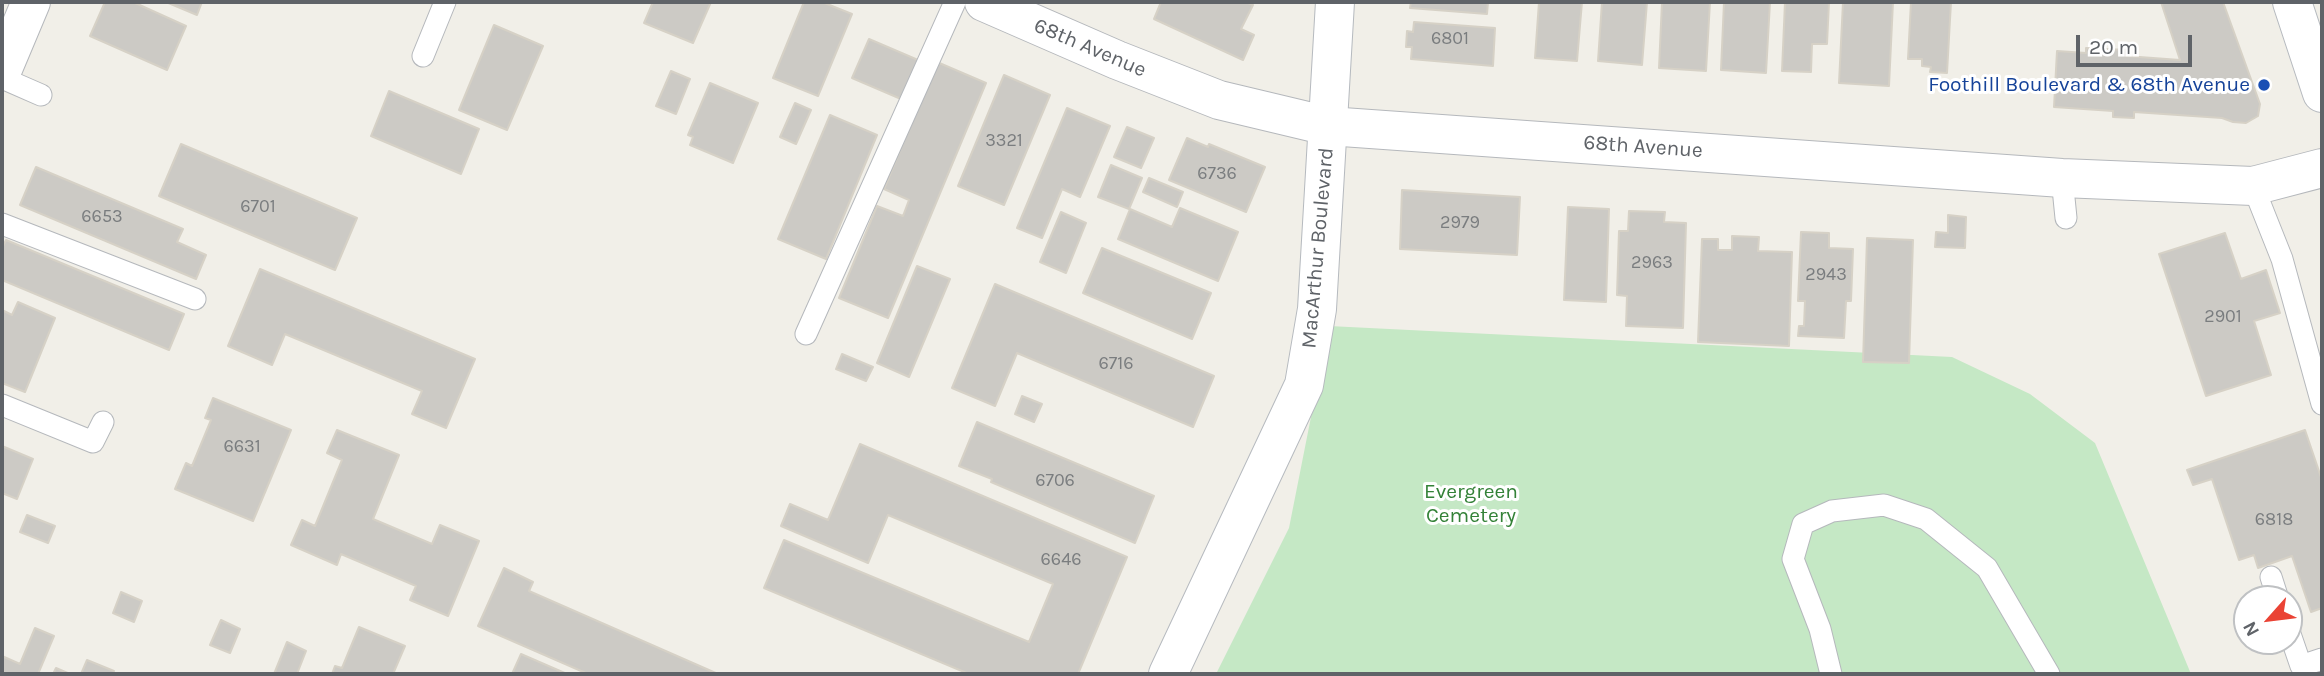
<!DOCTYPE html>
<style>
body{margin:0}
#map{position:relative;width:2324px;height:676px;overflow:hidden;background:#f1efe8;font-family:Karla,sans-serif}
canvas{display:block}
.frame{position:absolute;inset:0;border:4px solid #5f6368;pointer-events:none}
.north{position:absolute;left:2233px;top:585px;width:70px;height:70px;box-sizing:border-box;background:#fff;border:2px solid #bfc1c3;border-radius:50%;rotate:242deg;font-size:19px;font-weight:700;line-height:28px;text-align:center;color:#5f6368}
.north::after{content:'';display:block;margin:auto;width:24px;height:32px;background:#ea4335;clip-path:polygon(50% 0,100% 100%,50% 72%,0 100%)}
.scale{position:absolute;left:2076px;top:35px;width:116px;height:32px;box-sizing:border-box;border:4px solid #5f6368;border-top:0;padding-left:9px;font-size:21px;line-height:24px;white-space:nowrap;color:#5f6368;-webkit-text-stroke:5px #fff;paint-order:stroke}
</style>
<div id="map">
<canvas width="2324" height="676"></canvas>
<div class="frame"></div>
<div class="north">N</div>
<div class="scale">20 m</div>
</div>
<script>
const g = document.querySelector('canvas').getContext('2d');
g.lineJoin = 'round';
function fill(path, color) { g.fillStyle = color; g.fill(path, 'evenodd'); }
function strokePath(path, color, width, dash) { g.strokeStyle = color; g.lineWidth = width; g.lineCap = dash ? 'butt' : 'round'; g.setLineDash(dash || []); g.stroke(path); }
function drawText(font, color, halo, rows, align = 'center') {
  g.font = font + ' Karla,sans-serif'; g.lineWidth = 6; g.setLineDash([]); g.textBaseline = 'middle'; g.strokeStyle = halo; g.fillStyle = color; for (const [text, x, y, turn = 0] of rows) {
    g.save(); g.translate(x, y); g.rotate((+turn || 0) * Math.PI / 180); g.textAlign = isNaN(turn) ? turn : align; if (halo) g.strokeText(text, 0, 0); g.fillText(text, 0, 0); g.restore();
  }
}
const green = new Path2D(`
 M1329,326L1952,357L2030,394L2095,443L2191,674H1216L1289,528Z`);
const building = new Path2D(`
 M105,2H133L186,26L167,70L90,36Z
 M166,2H202L197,15Z
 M653,2H711L693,43L644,23Z
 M804,2H822L852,14L818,96L773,78Z
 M1161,2H1246L1253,5L1241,29L1254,35L1243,60L1154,19Z
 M1411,2H1488L1487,14L1410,8Z
 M1539,2H1582L1577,61L1535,58Z
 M1602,2H1647L1642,65L1598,61Z
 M1662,2H1710L1706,71L1659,68Z
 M1724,2H1770L1766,73L1721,70Z
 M1785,2H1829L1827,44H1812L1811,72L1782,71Z
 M1843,2H1893L1889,86L1839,83Z
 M1911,2H1951L1947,73L1930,72L1931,67L1922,66V59H1908Z
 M2161,2H2223L2260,104L2258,116L2246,123L2233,122L2222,118L2134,112V118L2113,117V111L2054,107L2057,51L2086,53V48L2127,50L2126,56L2180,60Z
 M1414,22L1495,28L1493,66L1411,59L1412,47H1406L1407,31L1413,32Z
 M494,25L543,46L507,130L459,110Z
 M869,39L918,60L901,99L852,78Z
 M937,62L986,83L888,318L839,298L877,206L903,216L909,200L884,189Z
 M671,71L690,79L676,114L656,106Z
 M1004,75L1050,95L1004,205L958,186Z
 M710,83L758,103L733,163L690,145L693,137L688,135Z
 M389,91L479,129L461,174L371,136Z
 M795,103L811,110L796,144L780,137Z
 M1067,108L1110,126L1080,197L1062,189L1042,238L1017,228Z
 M830,115L877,135L826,259L778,239Z
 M1127,127L1154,138L1141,168L1114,157Z
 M1187,138L1208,147L1209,144L1265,167L1246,212L1169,180Z
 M181,144L357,218L335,270L159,196Z
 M1111,165L1142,178L1129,209L1098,197Z
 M36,167L183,229L177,242L206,255L196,279L20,205Z
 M1149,178L1183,192L1177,207L1143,192Z
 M1402,190L1520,197L1517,255L1400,249Z
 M1568,207L1609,209L1606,302L1564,300Z
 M1180,208L1238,232L1218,281L1118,239L1130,209L1172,227Z
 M1629,211L1665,212L1664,222L1686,223L1683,328L1626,326L1627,296L1617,295L1619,231H1628Z
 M1061,212L1086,223L1066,273L1040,262Z
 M1948,215L1966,217L1965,248L1935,247L1936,232L1948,233Z
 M1801,232L1829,233V248L1853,249L1851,301H1846L1844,338L1798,336L1799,326H1804L1805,301H1798Z
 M2225,233L2241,279L2266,270L2280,313L2254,321L2271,375L2206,396L2159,254Z
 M1732,236L1759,237L1758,251L1792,252L1789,346L1698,342L1702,239H1718V250H1732Z
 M1867,238L1913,240L1909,363L1863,362Z
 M6,240L184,314L169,350L2,280V248Z
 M1102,248L1211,293L1192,339L1083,293Z
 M917,266L950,279L909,377L877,363Z
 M260,269L475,359L446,428L412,414L422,391L285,334L272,365L228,346Z
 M995,284L1214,376L1193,427L1017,353L995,406L952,388Z
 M18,302L55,318L25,392L2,383V310L12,315Z
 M842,354L873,367L866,381L836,369Z
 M1022,396L1042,404L1034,422L1015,414Z
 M213,398L291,430L253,521L175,489L186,463L192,466L211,420L205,418Z
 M977,422L1154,496L1135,543L991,482L992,479L959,466Z
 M337,430L399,455L373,519L432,544L440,525L479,541L448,616L410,600L416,586L341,554L337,565L291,545L302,520L315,526L342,460L327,453Z
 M2305,430L2322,480V608L2311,612L2292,556L2258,568L2254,555L2239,560L2212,479L2193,485L2187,470Z
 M860,444L1127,557L1078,674H969L764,588L784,540L1029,642L1053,584L888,515L868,563L781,526L790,504L828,520Z
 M2,446L33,459L17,499L2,493Z
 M27,515L55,526L48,543L20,532Z
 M504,568L533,582L529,591L718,674H588L478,626Z
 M121,592L142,601L134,622L113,613Z
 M221,620L240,629L230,653L210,645Z
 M359,627L405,646L393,674H332L335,666L342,668Z
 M35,628L54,636L38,674H2V656L20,664Z
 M287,642L306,651L297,674H274Z
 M521,654L567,674H512Z
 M87,660L114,671L113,674H81Z
 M56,668L70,674H53Z`);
const lane = new Path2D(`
 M423,56L445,2
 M2,78L41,95
 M2062,178L2066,218
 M2253,186L2282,259L2322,404
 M2,224L195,299
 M806,334L955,2
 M2,405L93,442L103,422
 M2271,577L2278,599
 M2289,631L2301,666L2322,659
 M1831,674L1820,629L1793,559L1803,524L1832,511L1884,505L1926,519L1987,568L2049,674`);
const street = new Path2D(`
 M984,2L1117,60L1219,100L1328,126L2062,178L2253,186L2322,168
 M2,71L31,2`);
const secondary = new Path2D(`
 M2292,2L2322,93
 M1168,674L1304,385L1317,309L1335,2`);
const markers = [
 [2264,85,7,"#1a4fb4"]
];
const numberNames = [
 ["6801",1450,39],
 ["3321",1004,141],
 ["6736",1217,174],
 ["6701",258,207],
 ["6653",102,217],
 ["2979",1460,223],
 ["2963",1652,263],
 ["2943",1826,275],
 ["2901",2223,317],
 ["6716",1116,364],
 ["6631",242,447],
 ["6706",1055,481],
 ["6818",2274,520],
 ["6646",1061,560]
];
const streetNames = [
 ["68th Avenue",1090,48,23],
 ["68th Avenue",1643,147,4],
 ["MacArthur Boulevard",1318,248,-85]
];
const transitNames = [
 ["Foothill Boulevard & 68th Avenue",2250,85]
];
const parkNames = [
 ["Evergreen",1471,492],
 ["Cemetery",1471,516]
];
fill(green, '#c5e8c5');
fill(building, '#cccac5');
strokePath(building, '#d6d1c6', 2);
strokePath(lane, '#b5b8bc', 23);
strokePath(street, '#b5b8bc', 40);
strokePath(secondary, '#b6babf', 40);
strokePath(lane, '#fff', 21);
strokePath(street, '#fff', 38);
strokePath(secondary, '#fff', 38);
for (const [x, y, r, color] of markers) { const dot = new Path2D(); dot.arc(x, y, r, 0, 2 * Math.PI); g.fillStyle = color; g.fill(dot); strokePath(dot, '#fff', 2.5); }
drawText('18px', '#7a7d7f', null, numberNames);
drawText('21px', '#5f6368', '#fff', streetNames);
drawText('21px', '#164399', '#fff', transitNames, 'right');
drawText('21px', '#348238', '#fff', parkNames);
</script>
